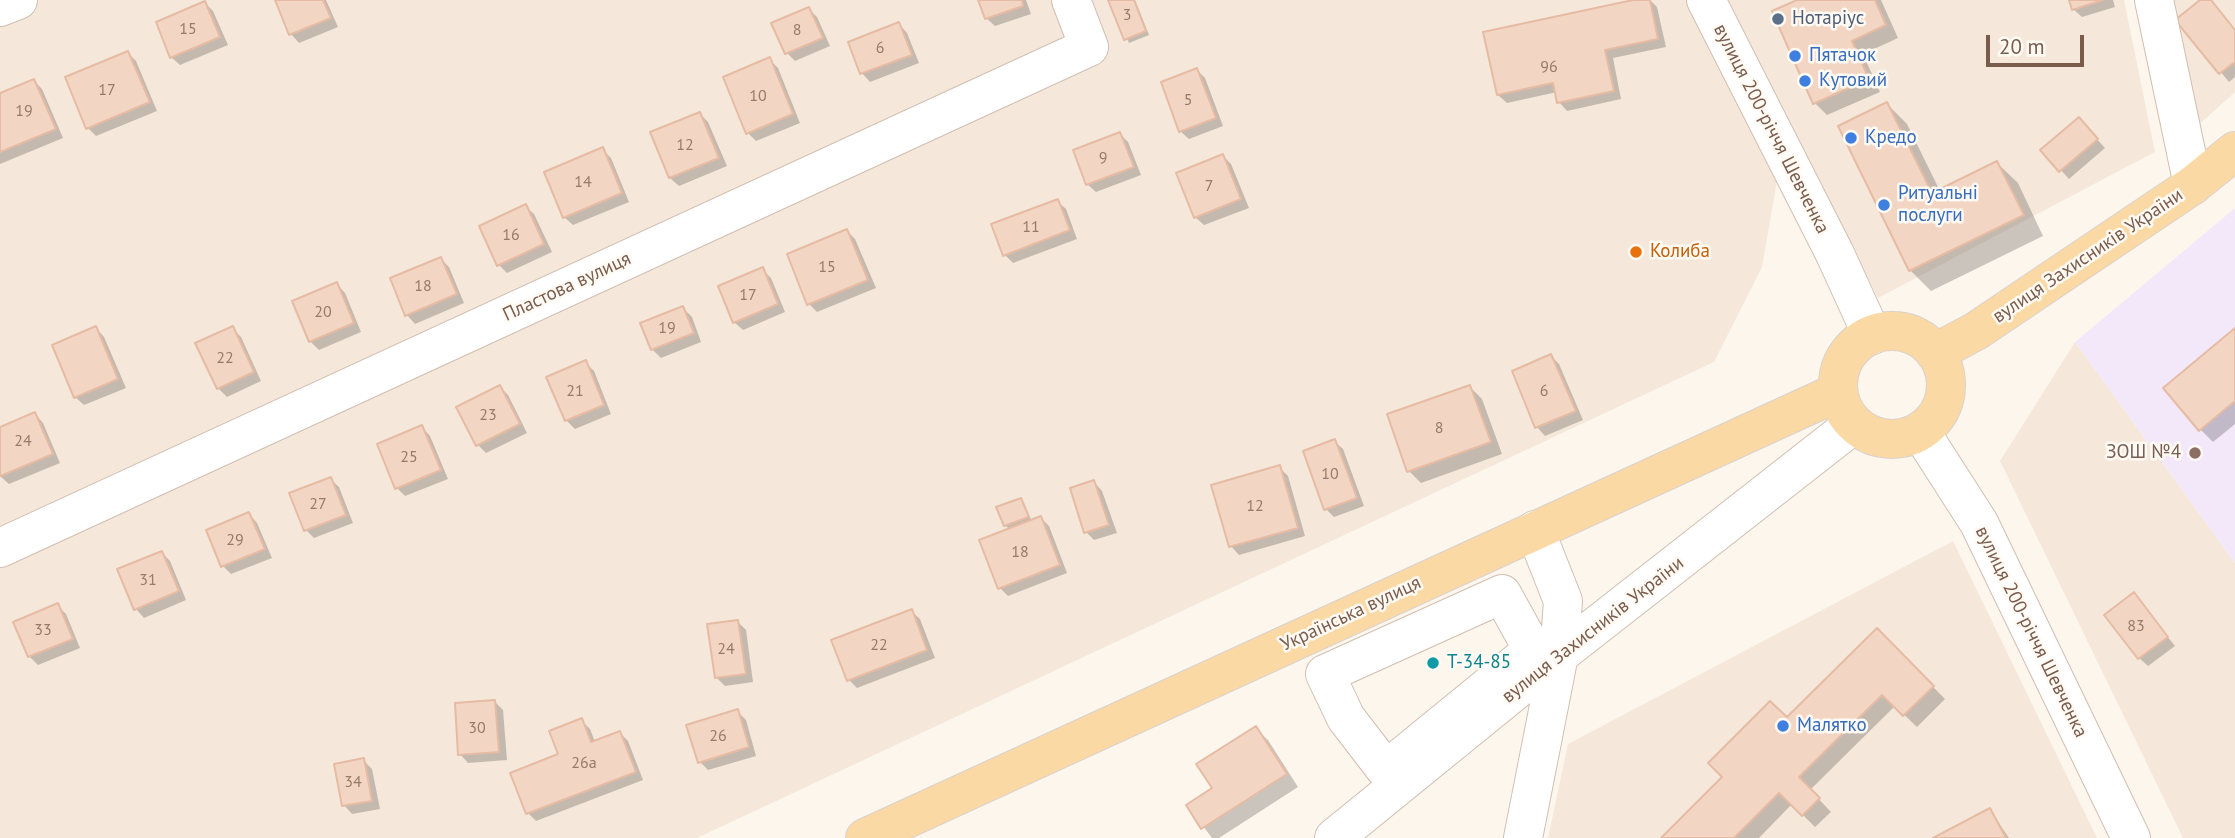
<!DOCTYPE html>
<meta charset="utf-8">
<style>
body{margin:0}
#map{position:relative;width:2235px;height:838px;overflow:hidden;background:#fdf6ec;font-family:"PT Sans",sans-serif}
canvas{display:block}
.scale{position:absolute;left:1986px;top:35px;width:98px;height:32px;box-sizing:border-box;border:4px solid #7a5c4d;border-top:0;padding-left:9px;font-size:21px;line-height:24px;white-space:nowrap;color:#7a5c4d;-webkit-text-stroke:5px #fffaf3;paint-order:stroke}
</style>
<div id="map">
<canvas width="2235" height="838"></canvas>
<div class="scale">20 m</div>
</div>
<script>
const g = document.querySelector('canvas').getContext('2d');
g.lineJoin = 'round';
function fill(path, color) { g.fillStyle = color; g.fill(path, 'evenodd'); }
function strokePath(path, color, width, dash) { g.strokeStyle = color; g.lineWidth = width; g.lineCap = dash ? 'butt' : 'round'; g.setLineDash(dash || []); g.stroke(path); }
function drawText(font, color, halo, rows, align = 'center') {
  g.font = font + ' "PT Sans",sans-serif'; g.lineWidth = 5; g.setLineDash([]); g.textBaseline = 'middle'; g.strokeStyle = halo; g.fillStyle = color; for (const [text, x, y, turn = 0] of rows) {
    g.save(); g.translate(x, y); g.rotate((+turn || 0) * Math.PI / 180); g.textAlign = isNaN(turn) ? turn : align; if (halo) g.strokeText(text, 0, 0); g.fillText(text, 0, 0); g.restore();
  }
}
const residential = new Path2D(`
 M0,0H1686L1777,181L1762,267L1714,362L697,838H0Z
 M1728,0H2124L2155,152L1878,298Z
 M2170,0H2235V92L2194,129Z
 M2075,342L2235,563V838H2183L2000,461Z
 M1953,541L2097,838H1548L1568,744Z`);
const education = new Path2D(`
 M2235,208V563L2075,342Z`);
const shadow = new Path2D(`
 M277,0H326L338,27L299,43L291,34Z
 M980,0H1026L1031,14L995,26L986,18Z
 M1110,0H1135L1149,35L1129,43Z
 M1641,0H1650L1657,7L1666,47L1613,58L1621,99L1567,111L1559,102L1557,92L1507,103L1498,95Z
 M1801,0H1881L1898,38L1863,54L1880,92L1827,115L1815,103Z
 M2071,0H2113L2115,7L2082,17L2073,9Z
 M2203,0H2209L2235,30V77L2229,82L2178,20Z
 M205,3L213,11L228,45L180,65L171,57Z
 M809,9L817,17L830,46L795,61L787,53Z
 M899,24L907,33L919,63L870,82L862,73Z
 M128,53L136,61L157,111L96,136L88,128Z
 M769,59L778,68L800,123L756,141L748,133Z
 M1197,70L1205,78L1223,126L1189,139L1180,131Z
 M34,81L42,89L63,138L0,164V95Z
 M1887,104L1907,124L1940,191L1997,163L2018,183L2043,236L1931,291L1910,270Z
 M700,114L708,122L727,166L679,186L670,178L652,133Z
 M2087,128L2105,148L2069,179L2043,150Z
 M1120,134L1128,142L1141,175L1096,192L1087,184Z
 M602,149L611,158L629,202L573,225L564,217Z
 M1223,156L1231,164L1249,208L1204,225L1195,217Z
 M1057,201L1066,209L1077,239L1013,263L1005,255Z
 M525,206L534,214L552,252L507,273L499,265Z
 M847,231L855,239L876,288L817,312L809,304Z
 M441,259L449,267L464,303L415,324L407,315Z
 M762,269L771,278L785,312L743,330L734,322Z
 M337,284L345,293L361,332L319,350L310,341Z
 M683,308L692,317L701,342L661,358L652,349Z
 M96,328L104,337L126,388L84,405L75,397Z
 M232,328L241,337L261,381L227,397L218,388Z
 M2235,330V424L2213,442L2201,430Z
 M1551,356L1559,364L1583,420L1545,436L1537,427Z
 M585,362L594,371L611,414L575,429L566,420Z
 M500,387L508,395L527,433L486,453L478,445Z
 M1470,387L1482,399L1502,454L1421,483L1409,471Z
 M35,414L43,423L60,463L9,484L0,476V429Z
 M422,427L430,436L448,479L405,496L397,488Z
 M1334,441L1343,449L1364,506L1334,517L1326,509Z
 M1279,467L1288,476L1305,536L1239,555L1231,546Z
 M330,479L339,487L353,523L314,538L306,530Z
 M1094,482L1102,491L1117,533L1094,540L1086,532Z
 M1021,500L1032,521L1041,518L1049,526L1067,573L1008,596L1000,588L1010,530L1005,525Z
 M249,514L257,523L272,558L231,574L223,566Z
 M162,553L170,561L186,600L144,618L136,609Z
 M2134,595L2175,646L2148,666L2139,658Z
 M57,605L66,614L80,648L38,665L29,656Z
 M911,611L920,619L935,658L857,688L849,680Z
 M738,622L746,630L753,682L725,686L716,677Z
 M1877,630L1945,699L1917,727L1895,706L1810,790L1831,812L1815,827L1792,804L1759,838H1663Z
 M495,702L503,710L507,760L468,763L460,754Z
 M737,711L746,720L756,756L708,770L700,762Z
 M581,720L590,729L595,742L620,733L628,741L643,780L536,821L528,813Z
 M1255,728L1268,740L1298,787L1219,838H1212L1188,806L1214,788Z
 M363,760L372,769L380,809L352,814L344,805Z
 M1990,810L2009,838H1937Z`);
const building = new Path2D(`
 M275,0H323L331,18L289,35Z
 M978,0H1022L1023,6L985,19Z
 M1108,0H1134L1146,31L1124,40Z
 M1633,0H1650L1658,39L1605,50L1614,91L1557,103L1553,83L1497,95L1483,32Z
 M1797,0H1875L1886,25L1852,41L1869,79L1813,104L1772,11Z
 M2069,0H2103L2072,10Z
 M2200,0H2211L2235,30V62L2219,74L2175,20Z
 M205,1L220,37L170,58L156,22Z
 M809,7L823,38L785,54L771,23Z
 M899,22L912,55L860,74L848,42Z
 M128,51L150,102L86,129L65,77Z
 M770,57L793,114L746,134L723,77Z
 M1197,68L1216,118L1179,132L1161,82Z
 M34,79L56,129L0,152V93Z
 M1887,102L1932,193L1997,161L2024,215L1909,271L1838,126Z
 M700,112L719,158L669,178L650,132Z
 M2079,117L2098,139L2059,172L2040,150Z
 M1120,132L1134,167L1086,185L1073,150Z
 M603,147L622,193L563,218L544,172Z
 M1223,154L1241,199L1194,218L1176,173Z
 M1058,199L1070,230L1003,256L991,224Z
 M526,204L544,244L497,266L479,226Z
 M847,229L868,280L807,305L787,254Z
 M441,257L457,294L405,316L390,278Z
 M763,267L778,304L733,323L718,286Z
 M337,282L354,323L309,342L292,301Z
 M683,306L694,333L651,350L640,323Z
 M96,326L118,379L74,398L52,345Z
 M233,326L254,372L217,389L195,343Z
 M2235,328V401L2199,431L2163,388Z
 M1551,354L1576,411L1535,428L1512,371Z
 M586,360L604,405L565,421L546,377Z
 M500,385L520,424L476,446L456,407Z
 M1470,385L1491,442L1407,472L1387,414Z
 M35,412L53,454L0,476V427Z
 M422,425L441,470L395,489L377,444Z
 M1335,439L1357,498L1324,510L1303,451Z
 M1280,465L1298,528L1229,547L1211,485Z
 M331,477L346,515L304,531L289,493Z
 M1094,480L1109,525L1084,533L1070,488Z
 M1021,498L1029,517L1004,526L996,507Z
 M249,512L265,549L221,567L206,530Z
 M1041,516L1060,565L998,589L979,540Z
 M162,551L179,591L134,610L117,569Z
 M2134,592L2168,637L2138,659L2104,615Z
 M58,603L73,639L28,657L13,622Z
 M912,609L927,650L847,681L831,640Z
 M738,620L746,674L715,678L707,624Z
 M1877,628L1934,686L1903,716L1882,695L1799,777L1820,798L1802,816L1779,793L1734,838H1661L1722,777L1708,763L1770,701L1787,717Z
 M495,700L499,752L458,755L455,703Z
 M738,709L749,747L698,763L686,725Z
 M582,718L591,742L620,731L636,772L526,814L510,773L558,754L549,731Z
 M1256,726L1287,774L1201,829L1186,805L1212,788L1196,764Z
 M364,758L372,801L342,806L334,764Z
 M1990,808L2006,838H1933Z`);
const minor = new Path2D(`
 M1706,0L1835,254L1872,335
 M2154,0L2193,185
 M0,7L18,0
 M1920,431L1979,523L2131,838
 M0,548L1089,47L1071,0
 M1502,594L1533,650L1386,770L1346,718L1325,674Z
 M1334,838L1559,655L1854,424
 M1523,838L1559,655L1563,601L1535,530`);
const major = new Path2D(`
 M1838 385a54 54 0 1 1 108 0a54 54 0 1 1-108 0Z
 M1935,353L1976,331L2193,185L2235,151
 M865,838L1838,392`);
const markers = [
 [1778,19,7,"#5c6f8a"],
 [1795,56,7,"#3f7fe0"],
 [1805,81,7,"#3f7fe0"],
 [1851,138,7,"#3f7fe0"],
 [1884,205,7,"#3f7fe0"],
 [1636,252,7,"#e8710a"],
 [2195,453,7,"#8d6e63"],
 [1433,663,7,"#0f9aa8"],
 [1783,726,7,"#3f7fe0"]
];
const numberNames = [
 ["3",1127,15],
 ["15",188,29],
 ["8",797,30],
 ["6",880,48],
 ["96",1549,67],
 ["17",107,90],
 ["10",758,96],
 ["5",1188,100],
 ["19",24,111],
 ["12",685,145],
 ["9",1103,158],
 ["14",583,182],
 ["7",1209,186],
 ["11",1031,227],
 ["16",511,235],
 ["15",827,267],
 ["18",423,286],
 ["17",748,295],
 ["20",323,312],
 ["19",667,328],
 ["22",225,358],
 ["21",575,391],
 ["6",1544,391],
 ["23",488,415],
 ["8",1439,428],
 ["24",23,441],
 ["25",409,457],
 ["10",1330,474],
 ["27",318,504],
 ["12",1255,506],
 ["29",235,540],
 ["18",1020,552],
 ["31",148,580],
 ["83",2136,626],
 ["33",43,630],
 ["22",879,645],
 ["24",726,649],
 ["30",477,728],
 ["26",718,736],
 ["26а",584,763],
 ["34",353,782]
];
const serviceNames = [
 ["Нотаріус",1792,19]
];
const shopNames = [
 ["Пятачок",1809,56],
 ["Кутовий",1819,81],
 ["Кредо",1865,138],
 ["Ритуальні",1898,194],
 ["послуги",1898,216],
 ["Малятко",1797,726]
];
const streetNames = [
 ["вулиця 200-річчя Шевченка",1771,129,63],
 ["вулиця Захисників України",2088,256,-34],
 ["Пластова вулиця",567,287,-25],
 ["Українська вулиця",1351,614,-25],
 ["вулиця Захисників України",1593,630,-38],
 ["вулиця 200-річчя Шевченка",2031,632,64]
];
const foodNames = [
 ["Колиба",1650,252]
];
const educationNames = [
 ["ЗОШ №4",2181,453]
];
const cultureNames = [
 ["Т-34-85",1447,663]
];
fill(residential, '#f5e8da');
fill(education, '#f3e8fa');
fill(shadow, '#0003');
fill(building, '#f3d5c3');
strokePath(building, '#e6bba3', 2);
strokePath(minor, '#d1beb0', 40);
strokePath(major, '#dad1cd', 40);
strokePath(minor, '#fff', 38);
strokePath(major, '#fbd9a5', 38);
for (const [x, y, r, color] of markers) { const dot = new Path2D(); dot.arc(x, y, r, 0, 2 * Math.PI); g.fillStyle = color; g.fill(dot); strokePath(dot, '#fffaf3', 2.5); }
drawText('16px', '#987a6a', null, numberNames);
drawText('19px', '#4e5e75', '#fffaf3', serviceNames, 'left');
drawText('19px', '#366cbe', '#fffaf3', shopNames, 'left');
drawText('19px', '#7a5c4d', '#fffaf3', streetNames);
drawText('19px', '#c56008', '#fffaf3', foodNames, 'left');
drawText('19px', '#785e54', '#fffaf3', educationNames, 'right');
drawText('19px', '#0d838f', '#fffaf3', cultureNames, 'left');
</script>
